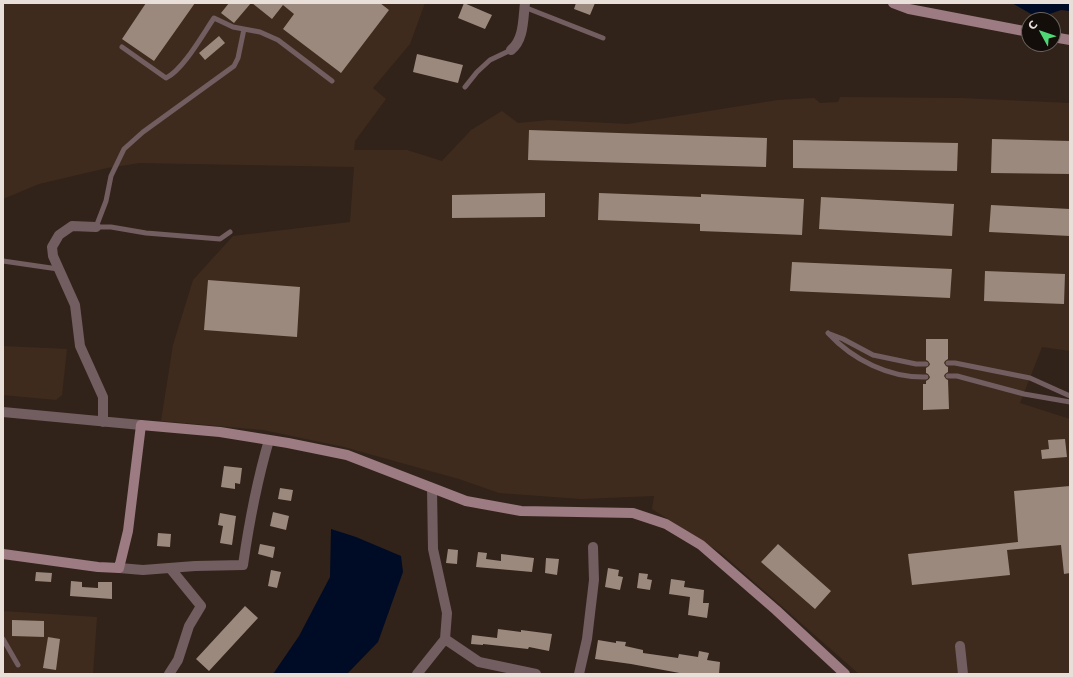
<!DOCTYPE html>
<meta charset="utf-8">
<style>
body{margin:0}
#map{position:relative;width:1073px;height:677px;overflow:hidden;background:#312319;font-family:Commissioner,sans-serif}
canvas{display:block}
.frame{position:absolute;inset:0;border:4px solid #e9dfd9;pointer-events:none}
.north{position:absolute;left:1021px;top:12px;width:40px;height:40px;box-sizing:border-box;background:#140e0a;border:1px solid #69625d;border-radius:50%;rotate:310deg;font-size:11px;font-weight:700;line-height:16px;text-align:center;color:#e9dfd9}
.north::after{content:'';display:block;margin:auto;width:14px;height:18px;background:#4fd675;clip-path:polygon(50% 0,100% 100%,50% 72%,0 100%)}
</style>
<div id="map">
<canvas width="1073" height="677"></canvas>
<div class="frame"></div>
<div class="north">С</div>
</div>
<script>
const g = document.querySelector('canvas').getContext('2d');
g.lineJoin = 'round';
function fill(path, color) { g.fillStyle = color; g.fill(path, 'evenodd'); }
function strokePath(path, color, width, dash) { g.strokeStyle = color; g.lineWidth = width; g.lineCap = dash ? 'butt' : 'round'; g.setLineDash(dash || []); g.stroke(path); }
const built = new Path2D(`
 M3,3H425L410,44L373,88L386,99L355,141L354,150H407L442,161L471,130L502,111L518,123L549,120L628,124L778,100L814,98L820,103L838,102L840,97L961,98L1070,103V351L1042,347L1020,403L1070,419V674H859L721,553L652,509L654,496L581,499L499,493L459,479L344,447L263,430L161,421L173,345L193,280L233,236L350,222L354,167L140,163L107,168L39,184L3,199Z
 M3,346L67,349L62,395L56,400L3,395Z
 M3,611L97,617L93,674H3Z`);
const water = new Path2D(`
 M1012,3H1070V11L1061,10L1038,18Z
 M331,529L356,537L401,556L403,572L378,642L347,674H273L299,636L330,577Z`);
const building = new Path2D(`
 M146,3H195L154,61L122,39Z
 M229,3H251L234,23L221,13Z
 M252,3H380L389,10L341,73L283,29L294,14L283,5L272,19Z
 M464,3L492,15L485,29L458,18Z
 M576,3H595L590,15L574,9Z
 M219,36L225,43L205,60L199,53Z
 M417,54L463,65L458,83L413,72Z
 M529,130L767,138L766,167L528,160Z
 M992,139L1070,141V174L991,173Z
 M793,140L958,143L957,171L793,168Z
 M545,193V217L452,218V195Z
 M599,193L701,197V194L804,199L802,235L700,231V224L598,220Z
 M821,197L954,204L952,236L819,229Z
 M991,205L1070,209V236L989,232Z
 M792,262L952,269L950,298L790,291Z
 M985,271L1065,274L1064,304L984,301Z
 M208,280L300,287L297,337L204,330Z
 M926,339H948V359L945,361L944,363L946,366L948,367V372L945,374L944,376L946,379L948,380L949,409L923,410V384H926V381L929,379L930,377L928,374L926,373V368L929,366L930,364L928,361L926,360Z
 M1065,439L1067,457L1042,459L1041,450L1049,449L1048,440Z
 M224,466L242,468L240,484L235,483V489L221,487Z
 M1070,486V573L1064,574L1061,545L1007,550L1010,575L912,585L908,554L1018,542L1014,491Z
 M280,488L293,490L291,501L278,499Z
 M273,512L289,516L286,530L270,526Z
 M220,513L236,516L232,545L220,543L223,526L218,525Z
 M158,533L171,534L170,547L157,546Z
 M260,544L275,547L273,558L258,554Z
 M778,544L831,591L815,609L761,562Z
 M448,549L458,550L457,564L446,563Z
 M478,552L487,553L486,559L501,561V554L534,558L532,572L476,567Z
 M546,558L559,559L557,575L545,573Z
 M608,568L619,570L618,576L623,577L620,590L605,587Z
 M271,570L281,572L277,588L268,586Z
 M36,572L52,573L51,582L35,581Z
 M639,573L648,574L647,579L652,580L650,590L637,588Z
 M671,579L685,581L684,587L704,590L703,603H709L707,618L688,615L690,597L669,594Z
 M71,581L82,582V587L98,588V582H112V599L70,596Z
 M245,606L258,618L209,671L196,659Z
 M12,620L44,621V637L12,636Z
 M498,629L521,632V630L552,634L549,651L529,647L528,649L483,644V645L471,644L472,635L497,638Z
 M48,637L60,639L56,670L43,668Z
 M598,640L616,643V641L626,642L625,646L643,650V653L678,658L679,654L698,657L699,651L709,653L707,660L720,662L719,674H685L631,664L595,659Z`);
const lane = new Path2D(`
 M524,7L603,38
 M122,47L166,78C183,70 203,34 214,18L233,27L260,32L278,40L332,81
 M465,87L477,72L490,60L511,50
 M230,232L220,239L146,233L111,227H96L106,201L111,176L124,149L143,132L234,66L238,58L244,29
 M3,261L58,269
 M828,333C853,360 889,378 926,377
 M830,334L843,339L873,355L916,364H926
 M948,363H955L1030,378L1070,396
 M948,376H957L1024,394L1070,402
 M3,639L18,665`);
const street = new Path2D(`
 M511,50C524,40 523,19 525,3
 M96,227L72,226L59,235L52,247L53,256L75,305L80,346L103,397V422
 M3,412L141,425
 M119,568L143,570L195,566L243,565C249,523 257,481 269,440
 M445,639L479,662L536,674
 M960,646L963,674
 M169,674L178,660L189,626L201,606L170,568
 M417,674L445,639L447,613L433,549L432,489
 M579,674L587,639L594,580L593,547`);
const secondary = new Path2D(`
 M893,3L909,9L1029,32
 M1053,37L1070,40
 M3,554L98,567L119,568L128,531L141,425L220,432L288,443L347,455L466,501L521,511L633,513L666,524L701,545L776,610L845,674`);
fill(built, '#3f2b1d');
fill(water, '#000b26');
fill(building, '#9b897e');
strokePath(lane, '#725d61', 5);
strokePath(street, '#725d61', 10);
strokePath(secondary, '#9c7b82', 10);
</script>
